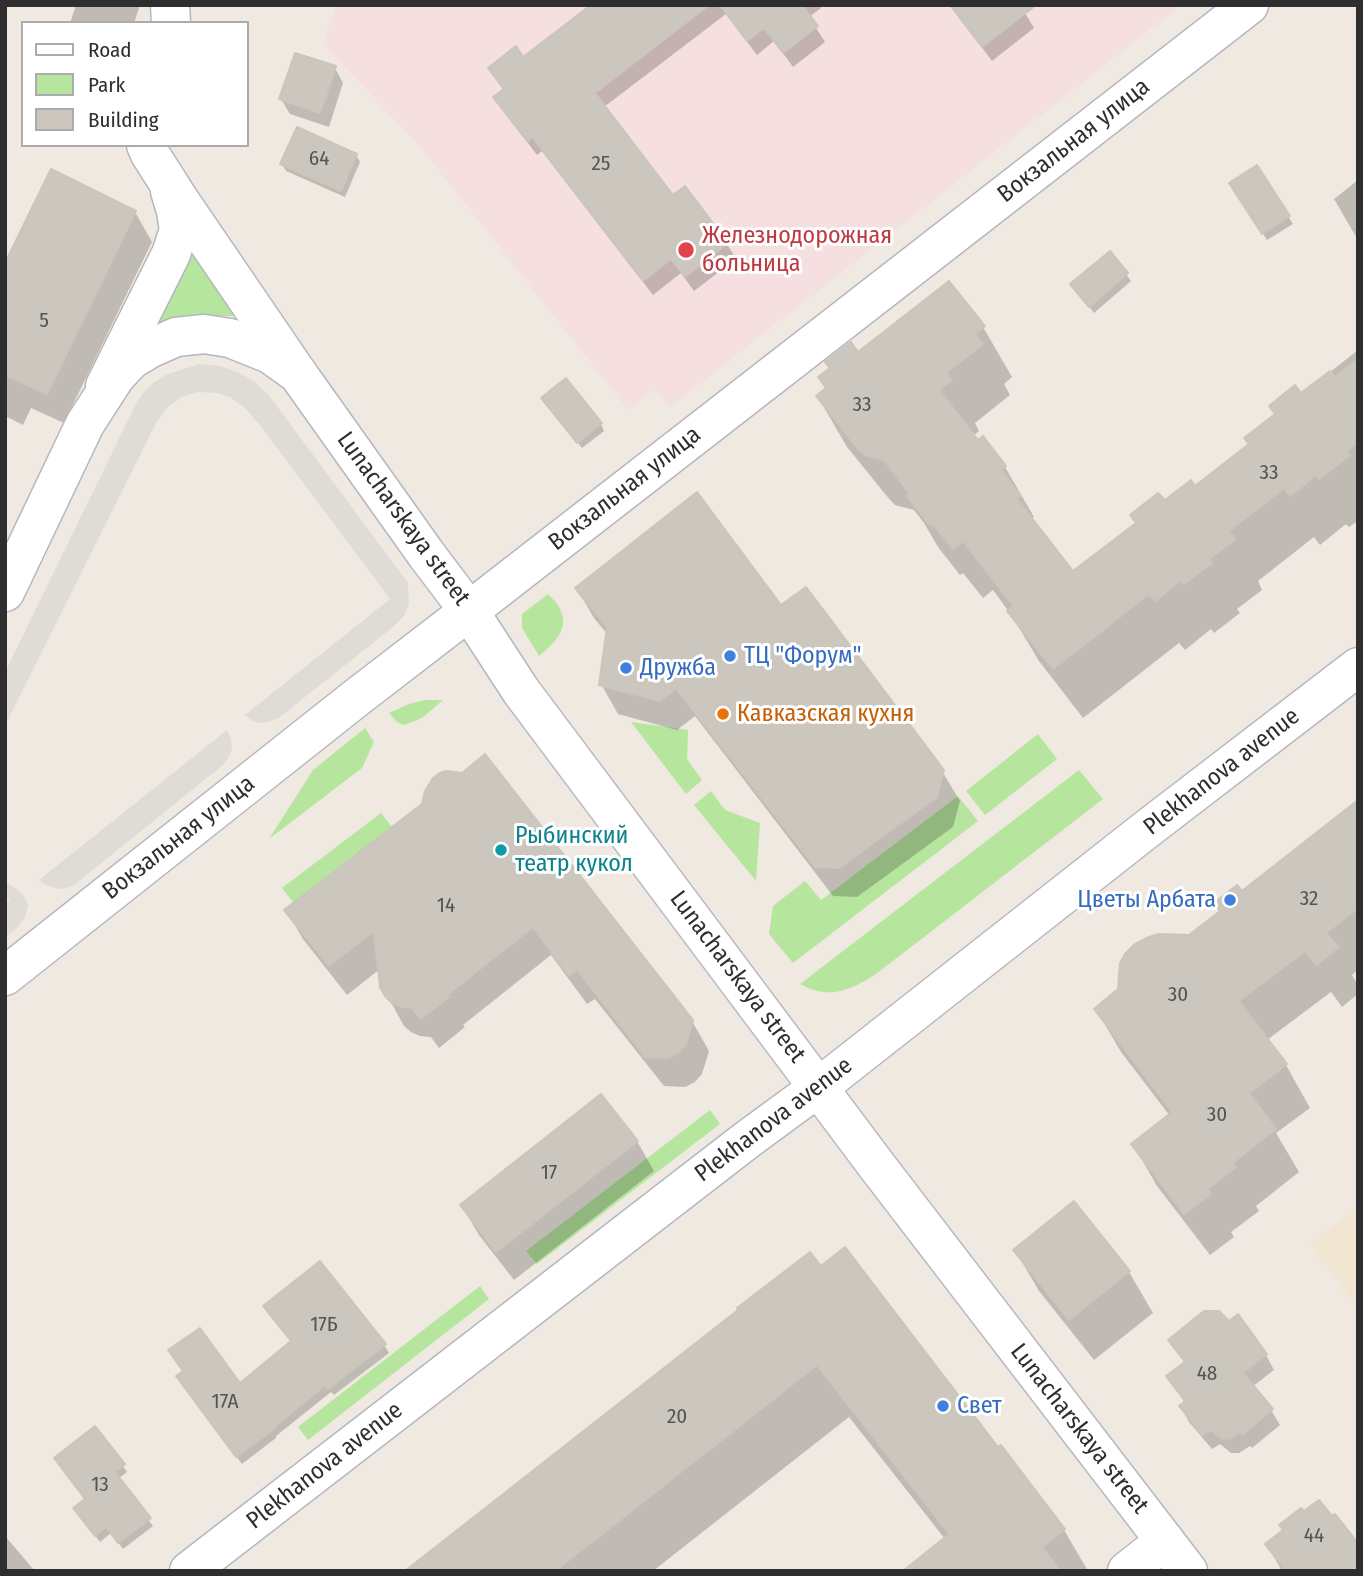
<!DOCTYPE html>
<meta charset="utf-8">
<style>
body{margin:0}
#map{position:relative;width:1363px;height:1576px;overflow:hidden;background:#efe9e1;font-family:"Fira Sans Condensed",sans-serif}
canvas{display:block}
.frame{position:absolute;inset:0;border:7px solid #2e2e2e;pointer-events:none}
.legend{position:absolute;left:21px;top:21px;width:228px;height:126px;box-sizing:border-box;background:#fff;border:2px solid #ababab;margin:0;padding:9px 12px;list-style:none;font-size:21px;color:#2e2e2e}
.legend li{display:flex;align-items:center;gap:14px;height:35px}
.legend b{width:35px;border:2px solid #ababab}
</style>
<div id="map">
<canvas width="1363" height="1576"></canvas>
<div class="frame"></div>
<ul class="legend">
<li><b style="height:9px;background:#fff"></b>Road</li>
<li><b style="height:19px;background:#b6e59e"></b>Park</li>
<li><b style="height:19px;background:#cbc7bf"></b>Building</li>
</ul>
</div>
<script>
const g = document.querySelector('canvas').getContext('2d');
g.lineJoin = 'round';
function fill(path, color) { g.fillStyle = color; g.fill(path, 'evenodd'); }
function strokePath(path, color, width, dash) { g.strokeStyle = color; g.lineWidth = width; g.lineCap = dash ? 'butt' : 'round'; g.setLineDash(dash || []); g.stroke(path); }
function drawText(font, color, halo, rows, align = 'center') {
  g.font = font + ' "Fira Sans Condensed",sans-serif'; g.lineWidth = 6; g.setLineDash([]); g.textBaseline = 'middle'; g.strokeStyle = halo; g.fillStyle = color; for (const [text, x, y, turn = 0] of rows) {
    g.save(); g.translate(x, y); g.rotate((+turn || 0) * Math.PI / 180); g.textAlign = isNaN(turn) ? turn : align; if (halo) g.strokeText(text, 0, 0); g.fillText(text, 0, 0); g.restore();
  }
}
const education = new Path2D(`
 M1358,1207V1308L1309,1244Z`);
const medical = new Path2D(`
 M337,5H1181L670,407L655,389L628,410L420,146L323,44Z`);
const green = new Path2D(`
 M196,246L249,318L232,316H195L152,334Z
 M548,594C551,598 557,602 559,607C571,628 554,644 539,656L522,628V614Z
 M425,700H443L422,718L404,725L397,722L389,713L409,704Z
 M631,722L688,730L687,759L702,780L686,794Z
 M365,728L374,742L362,768L269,839L313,770Z
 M1038,734L1057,759L985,815L966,791Z
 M1079,770L1103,799L876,974C849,991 829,1000 800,984Z
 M711,791L725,810L760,823L756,881L694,805Z
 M958,796L978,821L793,963L769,934L773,906L805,881L821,900Z
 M381,813L392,827L293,902L282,888Z
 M710,1110L720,1124L537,1264L526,1251Z
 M480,1286L489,1299L308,1440L298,1427Z`);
const plaza = new Path2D(`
 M200,364L221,366L240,373L256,383L268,394L408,583L409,604L404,616L393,627L280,717L269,722L260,723L252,721L245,715L390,599L260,425L245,408L230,397L216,393L197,392L180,398L167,408L155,425L5,726V672L135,406L142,394L154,382L168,374Z
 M227,730L231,738L232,749L229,757L223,765L74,885L67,888L58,889L46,885L39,880Z
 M5,881L22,893L28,905L25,918L18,927L5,937V904L10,901L5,897Z`);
const shadow = new Path2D(`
 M76,5H140L134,23H70Z
 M594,5H820L821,8L809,17L825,42L793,67L774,41L757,55L726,14L604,107L673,198L685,189L727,244L736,259L694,291L681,273L653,295L542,151L537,155L504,112L496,97L504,91L490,69L523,60Z
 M950,5H1029L1025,13L1034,28L992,61Z
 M335,68L343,83L329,127L290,114L281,99Z
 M356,155L360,162L345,197L286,171L282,164Z
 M1256,167L1293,224L1267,240L1231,184Z
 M1358,180V240L1334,199Z
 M135,212L152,242L64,423L31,408L23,425L5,416V267Z
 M1110,253L1131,281L1094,313L1072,284Z
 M983,327L1012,377L1004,384L1010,395L975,423L979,431L973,436L1005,467L1034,517L1032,518L1041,533L1072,573L1164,503L1195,488L1250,445L1301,395L1358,350V521L1349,527L1346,524L1320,545L1314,537L1258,581L1262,590L1237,609L1240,613L1214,633L1211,629L1185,650L1179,643L1083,718L1039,661L1012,616L993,590L983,598L963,573L960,575L938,547L924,523L914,510L895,505L890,500L847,447L818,397L827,390L820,378L858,354Z
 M543,399L601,424L604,431L582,448Z
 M577,589L781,607L942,771L960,801L953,827L857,897L833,896L695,716L677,730L618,714L601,684L608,635L594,618Z
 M1358,802V970L1352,975L1358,985V994L1342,1007L1331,992L1267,1040L1286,1065L1310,1108L1276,1133L1299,1172L1256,1206L1259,1211L1231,1232L1234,1237L1210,1255L1157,1186L1133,1144L1170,1116L1121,1052L1096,1009Z
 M424,805L692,1021L709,1051L702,1074L695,1082L685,1087L664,1086L595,999L587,1004L551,955L463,1025L465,1027L439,1048L431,1037L420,1036L411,1032L404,1026L382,986L380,969L347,995L303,939L286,910Z
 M637,1141L654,1171L514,1280L479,1235L462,1206Z
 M1074,1203L1129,1272L1153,1313L1094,1360L1039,1291L1015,1250Z
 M740,1311L998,1449L1064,1530L1088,1571H916L945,1539L849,1417L653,1571H408Z
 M1171,1341L1266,1355L1274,1370L1252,1387L1271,1410L1280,1425L1252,1448L1250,1446L1239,1453H1231L1220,1444L1212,1449L1189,1422L1181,1407L1185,1403L1168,1377L1185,1364Z
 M384,1345L389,1353L334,1395L331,1392L276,1436V1438L242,1464L183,1384L239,1385Z
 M95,1428L127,1472L118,1479L153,1526L123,1549L111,1533L100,1542L75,1509L87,1500Z
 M5,1536L34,1570V1571H5Z
 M1267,1545L1358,1571H1282Z`);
const building = new Path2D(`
 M591,5H709L595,93L673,195L685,186L728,243L685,277L671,259L643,281L532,137L528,142L493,97L504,89L488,68L516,46L523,57Z
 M720,5H802L818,26L783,53L764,28L747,41Z
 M950,5H1036L982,47Z
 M295,53L336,66L320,113L279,99Z
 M297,127L357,154L341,191L280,164Z
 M1257,165L1290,216L1262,234L1229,183Z
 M51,169L136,211L47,394L5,375V263Z
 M1110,251L1128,273L1089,307L1070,284Z
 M949,281L985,326L975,334L983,344L946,373L952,380L939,390L978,440L983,436L1006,466L1001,470L1021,496L1017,499L1073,571L1136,523L1130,515L1158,493L1165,500L1191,480L1195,486L1249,444L1244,438L1275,414L1269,406L1295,385L1301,393L1330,371L1335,377L1358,359V442L1347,451L1350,455L1319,479L1316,475L1290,496L1284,488L1229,531L1235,539L1209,559L1212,563L1184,584L1181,580L1155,601L1149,594L1053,669L1007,611L1013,606L963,541L953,549L933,524L930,526L907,496L910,494L884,460L865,455L859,450L816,396L826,388L818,377L830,368L825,362L851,342L858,352Z
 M566,378L602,423L577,443L541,398Z
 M697,492L781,605L806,587L944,770L937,797L839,868L815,867L676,688L660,701L599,685L607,627L575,588Z
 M485,754L693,1020L686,1044L678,1053L668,1058L645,1057L577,970L569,976L533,927L447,995L449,997L421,1019L412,1008L402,1007L392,1003L385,996L380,987L374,931L329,966L284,910L422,804L425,791L433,778L440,773L446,771L462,773Z
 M1358,800V908L1326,933L1338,947L1317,965L1305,951L1239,1001L1287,1064L1249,1093L1276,1129L1232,1163L1236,1167L1207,1189L1211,1194L1184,1214L1131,1144L1172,1112L1094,1009L1118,989L1120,963L1125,954L1135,944L1149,937L1159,934L1189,935L1220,911L1214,903L1237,885L1242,891Z
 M601,1094L638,1141L496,1252L460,1205Z
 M1074,1201L1130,1271L1069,1320L1013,1250Z
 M845,1247L998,1447L1001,1445L1065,1529L1042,1547L1060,1571H903L949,1534L817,1365L555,1571H405L738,1310L737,1308L810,1252L821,1266Z
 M320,1261L386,1344L328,1389L325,1385L273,1428L274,1429L236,1457L176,1376L183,1371L168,1350L200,1328L240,1383L291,1341L263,1306Z
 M1204,1311H1219L1229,1321L1238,1314L1267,1354L1243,1373L1273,1409L1243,1434L1240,1432L1230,1439L1221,1438L1211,1430L1202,1435L1179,1406L1185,1401L1166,1376L1185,1362L1168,1340Z
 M95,1426L125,1464L115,1472L151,1518L118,1543L106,1527L95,1536L73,1508L85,1499L54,1458Z
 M1319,1500L1332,1516L1335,1514L1358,1543V1571H1286L1265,1544L1283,1530L1279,1525L1301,1508L1304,1511Z`);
const minor = new Path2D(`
 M170,5L171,23
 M146,145L150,154L180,201L298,374
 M105,386L171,254L179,230L176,211L170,191
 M469,611L1249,5
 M1127,1571L1165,1541`);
const tertiary = new Path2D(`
 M5,592L85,424L116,376L131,360L149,349L176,337L204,334L230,338L270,354L298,374L426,554L469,611L521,691L877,1166L1188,1571
 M5,976L356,698L469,611`);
const secondary = new Path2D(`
 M189,1571L748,1139L819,1087L1147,829L1358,667`);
const markers = [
 [686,250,9,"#e0444e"],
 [730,656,7,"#3f7fe0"],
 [626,668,7,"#3f7fe0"],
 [723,714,7,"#e8710a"],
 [501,850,7,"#0f9aa8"],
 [1230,900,7,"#3f7fe0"],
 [943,1406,7,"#3f7fe0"]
];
const numberNames = [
 ["64",319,159],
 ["25",601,164],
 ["5",44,321],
 ["33",862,405],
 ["33",1269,473],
 ["32",1309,899],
 ["14",446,906],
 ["30",1178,995],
 ["30",1217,1115],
 ["17",549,1173],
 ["17Б",324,1325],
 ["48",1207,1374],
 ["17А",225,1402],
 ["20",677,1417],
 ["13",100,1485],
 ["44",1314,1536]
];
const streetNames = [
 ["Вокзальная улица",1074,141,-38],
 ["Вокзальная улица",625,489,-38],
 ["Lunacharskaya street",403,519,54],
 ["Plekhanova avenue",1222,772,-38],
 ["Вокзальная улица",179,838,-38],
 ["Lunacharskaya street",737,977,53],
 ["Plekhanova avenue",774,1120,-37],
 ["Lunacharskaya street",1079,1429,52],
 ["Plekhanova avenue",325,1466,-38]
];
const healthNames = [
 ["Железнодорожная",702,236],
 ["больница",702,264]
];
const shopNames = [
 ["ТЦ \"Форум\"",744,656],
 ["Дружба",640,668],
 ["Цветы Арбата",1216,900,"right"],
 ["Свет",957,1406]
];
const foodNames = [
 ["Кавказская кухня",737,714]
];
const cultureNames = [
 ["Рыбинский",515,836],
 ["театр кукол",515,864]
];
fill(education, '#f0e6d1');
fill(medical, '#f5dfe0');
fill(green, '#b6e59e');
fill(plaza, '#dfdcd8');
fill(shadow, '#0003');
fill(building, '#cbc7bf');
strokePath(building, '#cbc5ba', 2);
strokePath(minor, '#b4b7c1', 41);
strokePath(tertiary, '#b4b7c1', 41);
strokePath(secondary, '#b4b7c1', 41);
strokePath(minor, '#fff', 38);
strokePath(tertiary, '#fff', 38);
strokePath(secondary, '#fff', 38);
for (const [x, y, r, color] of markers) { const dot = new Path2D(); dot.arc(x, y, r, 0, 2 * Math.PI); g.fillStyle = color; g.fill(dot); strokePath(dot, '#fff', 2.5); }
drawText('21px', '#555452', null, numberNames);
drawText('24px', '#2e2e2e', '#fff', streetNames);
drawText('24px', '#be3a42', '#fff', healthNames, 'left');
drawText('24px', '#366cbe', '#fff', shopNames, 'left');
drawText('24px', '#c56008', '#fff', foodNames, 'left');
drawText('24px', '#0d838f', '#fff', cultureNames, 'left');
</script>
